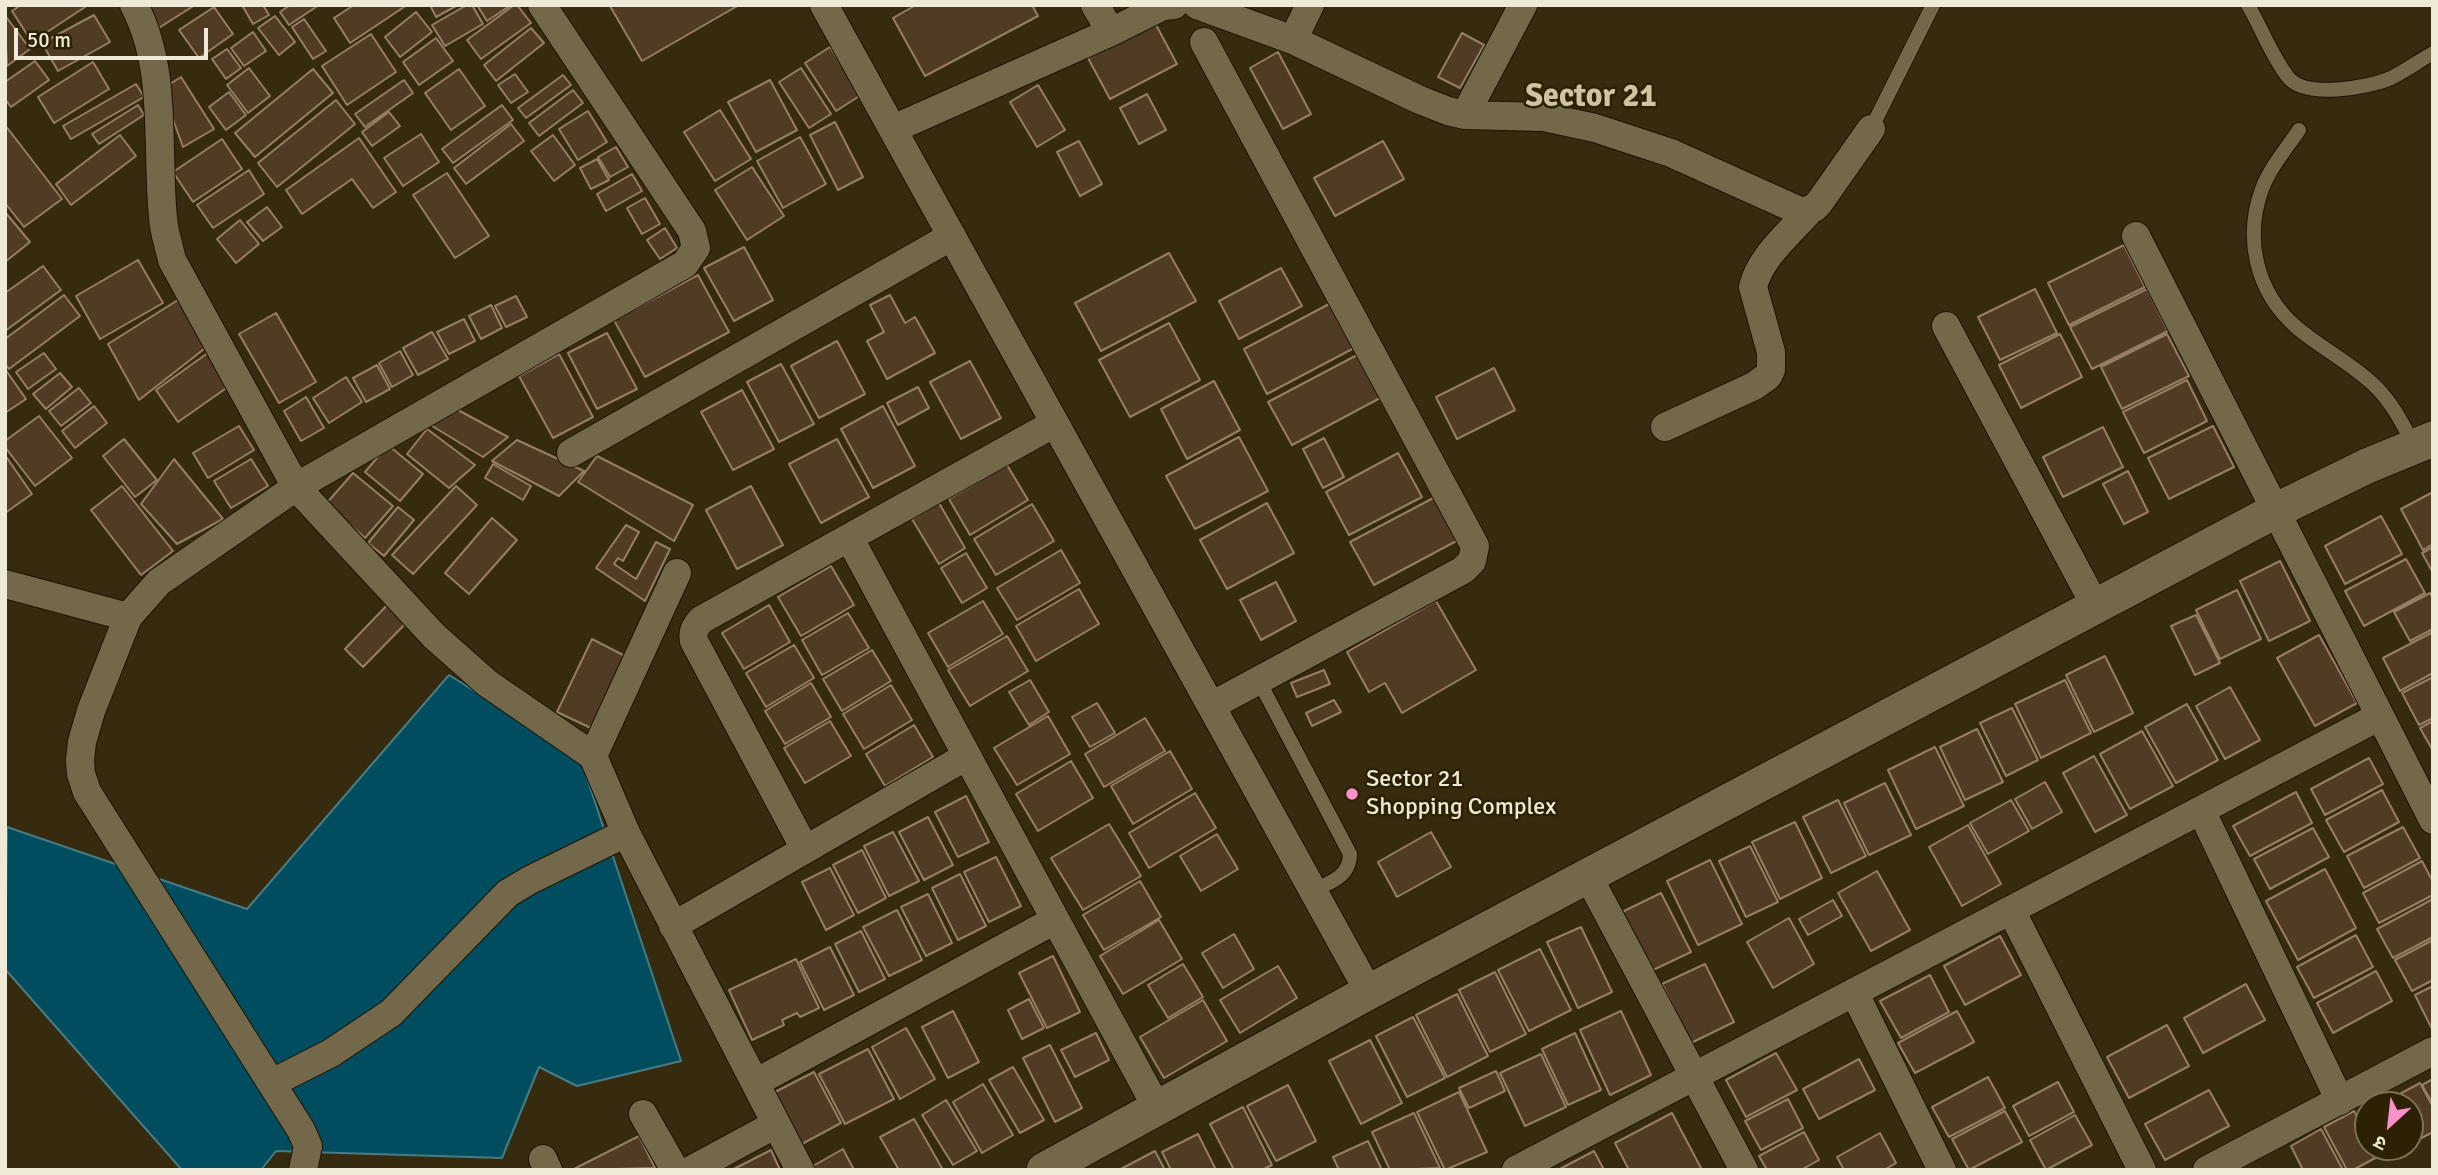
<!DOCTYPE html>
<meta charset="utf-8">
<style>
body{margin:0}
#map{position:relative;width:2438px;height:1175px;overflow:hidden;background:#362b0e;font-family:Signika,"Noto Sans Devanagari",sans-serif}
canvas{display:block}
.frame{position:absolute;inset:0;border:7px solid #efe9d8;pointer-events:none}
.north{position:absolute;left:2354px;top:1091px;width:70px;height:70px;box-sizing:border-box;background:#2c2104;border:2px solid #7a7159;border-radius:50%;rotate:207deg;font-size:19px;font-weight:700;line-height:28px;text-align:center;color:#efe9d8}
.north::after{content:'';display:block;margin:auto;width:24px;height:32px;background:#f890ca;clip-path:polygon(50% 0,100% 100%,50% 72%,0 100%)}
.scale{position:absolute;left:14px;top:28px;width:194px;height:32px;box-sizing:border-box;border:4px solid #efe9d8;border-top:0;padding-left:9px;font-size:21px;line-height:24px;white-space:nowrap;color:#efe9d8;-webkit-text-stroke:5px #2c2104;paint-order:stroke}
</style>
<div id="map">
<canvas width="2438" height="1175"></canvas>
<div class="frame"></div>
<div class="north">उ</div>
<div class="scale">50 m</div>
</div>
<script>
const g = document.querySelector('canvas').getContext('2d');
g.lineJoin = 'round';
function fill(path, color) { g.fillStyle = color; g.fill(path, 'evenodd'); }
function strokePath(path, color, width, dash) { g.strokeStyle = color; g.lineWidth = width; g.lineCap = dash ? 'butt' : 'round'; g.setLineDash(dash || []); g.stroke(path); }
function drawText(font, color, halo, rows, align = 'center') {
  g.font = font + ' Signika,sans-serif'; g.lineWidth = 5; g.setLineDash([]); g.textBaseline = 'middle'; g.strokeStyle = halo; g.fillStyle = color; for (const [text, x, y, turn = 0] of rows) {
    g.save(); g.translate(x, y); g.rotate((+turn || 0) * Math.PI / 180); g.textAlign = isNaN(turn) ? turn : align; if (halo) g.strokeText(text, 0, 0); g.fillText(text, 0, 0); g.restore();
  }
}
const water = new Path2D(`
 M449,675L580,757L681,1061L577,1086L539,1067L502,1158L276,1151L261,1170H182L5,969L7,827L247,909Z`);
const building = new Path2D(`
 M21,5H88L32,42L12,11Z
 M138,5H195L154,31Z
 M242,5H263L269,15L253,24Z
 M290,5H319L289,25L280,12Z
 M354,5H407L350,43L334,18Z
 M430,5H458L436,17Z
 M467,5H472L483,24L445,46L432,25Z
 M477,5H511L487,21Z
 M514,5H517L531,23L481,59L467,40Z
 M612,5H739L642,61L610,6Z
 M916,5H1032L1038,16L925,76L893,18Z
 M214,7L233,34L199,58L179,30Z
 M416,12L432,32L400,57L385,37Z
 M94,15L110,42L58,71L42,43Z
 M275,16L295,42L279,55L258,28Z
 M7,18L30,49L7,66L5,20Z
 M304,19L326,51L313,59L292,27Z
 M1155,23L1177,64L1110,99L1088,58Z
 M531,28L544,43L496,81L484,65Z
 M253,32L266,51L244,66L231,48Z
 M1462,33L1484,45L1460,88L1438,77Z
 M371,34L396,72L347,105L322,66Z
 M436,38L453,61L419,85L403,62Z
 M830,47L861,95L836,111L805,63Z
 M227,49L241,68L226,79L212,59Z
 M1278,52L1311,114L1283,129L1250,68Z
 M35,61L49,80L11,107L5,99V82Z
 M93,62L109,89L54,123L38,97Z
 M249,68L270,96L248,113L227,85Z
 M801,68L831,114L809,128L779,82Z
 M313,69L333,93L255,157L235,133Z
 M459,69L485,106L451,130L425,93Z
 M515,74L528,92L511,103L498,85Z
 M563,75L571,85L526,118L518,108Z
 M181,77L214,129L183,147L162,89Z
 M404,80L413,93L365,127L355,114Z
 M770,80L797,130L756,152L728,102Z
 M136,84L144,97L71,139L63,126Z
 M1038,85L1065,130L1037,147L1010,102Z
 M573,90L583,103L539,136L529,123Z
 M229,92L246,115L226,130L209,107Z
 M1147,94L1166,130L1139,144L1120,108Z
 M336,100L355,124L277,187L258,163Z
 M138,105L144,115L99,144L92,134Z
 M502,105L513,120L453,163L442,149Z
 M720,110L751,159L715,181L684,132Z
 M588,111L607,142L578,160L559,129Z
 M389,112L400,126L372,146L362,132Z
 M835,122L863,177L838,190L810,135Z
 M511,124L524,141L466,184L454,168Z
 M5,125L62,199L24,227L5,203Z
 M421,134L439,162L403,186L384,158Z
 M120,135L136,156L71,205L56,184Z
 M553,135L575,165L554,181L531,151Z
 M800,137L826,184L783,208L757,161Z
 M359,138L396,192L373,208L352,179L302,214L286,190Z
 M222,139L242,169L193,202L173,172Z
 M1079,141L1102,184L1080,196L1057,152Z
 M1383,141L1404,179L1335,216L1314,178Z
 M616,147L628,167L610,177L598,157Z
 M597,159L609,180L591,189L580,168Z
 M752,167L784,216L747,240L715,190Z
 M249,170L264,194L213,228L197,205Z
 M447,173L489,236L455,258L413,195Z
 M632,174L642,191L606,211L597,194Z
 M645,198L660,224L642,234L627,208Z
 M267,207L282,227L263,241L247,222Z
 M5,212L30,242L5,262Z
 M240,220L259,244L236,263L217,239Z
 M665,228L677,248L660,259L647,240Z
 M2124,245L2145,287L2069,325L2048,283Z
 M744,247L773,300L734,321L704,268Z
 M1169,253L1196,301L1101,351L1075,303Z
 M138,260L163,303L100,339L76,296Z
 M43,266L61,290L5,331V293Z
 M1281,268L1302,306L1239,339L1219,301Z
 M698,275L729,332L645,377L614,320Z
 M2035,289L2057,333L2000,360L1978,317Z
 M2147,289L2168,331L2092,369L2070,327Z
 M64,295L80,316L9,369L5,364V339Z
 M890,295L905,323L915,317L935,353L887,379L867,341L884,332L870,305Z
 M516,296L527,317L506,327L495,306Z
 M181,298L213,342L139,400L108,344Z
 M1331,303L1356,347L1267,394L1244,349Z
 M491,305L502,328L481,339L469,316Z
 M276,313L316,382L279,403L239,334Z
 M464,319L475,341L449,354L437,332Z
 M1169,323L1200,380L1130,417L1099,360Z
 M432,332L448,359L418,375L403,348Z
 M607,333L637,389L597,409L568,353Z
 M2060,334L2082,377L2021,408L1999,365Z
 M2167,334L2189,376L2122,409L2101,367Z
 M837,341L865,394L819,418L791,366Z
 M212,350L235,382L178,422L156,390Z
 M400,351L413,375L392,387L379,363Z
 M44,353L56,369L28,389L16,372Z
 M559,354L593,417L553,438L519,376Z
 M1359,354L1382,397L1292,445L1268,402Z
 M970,361L1001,418L961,439L930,382Z
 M781,364L814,424L779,442L747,382Z
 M377,365L390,389L366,402L353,378Z
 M1494,368L1515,410L1457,439L1436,397Z
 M5,369L26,399L5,413Z
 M60,373L72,387L46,409L33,394Z
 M346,377L362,402L329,423L313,398Z
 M2187,380L2207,421L2144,453L2123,412Z
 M1214,381L1240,430L1187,459L1161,409Z
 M918,387L929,408L898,425L887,403Z
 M79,388L91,403L61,426L49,411Z
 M742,390L774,449L733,470L701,412Z
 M306,397L324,428L301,441L284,411Z
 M445,403L508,437L483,457L429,424Z
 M94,406L107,423L75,448L62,431Z
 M883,406L915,466L873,488L841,429Z
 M39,416L72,458L35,486L5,447V441Z
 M239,426L254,450L208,478L193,453Z
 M2213,426L2234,467L2169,499L2148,458Z
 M2103,427L2123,467L2063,497L2043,457Z
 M427,429L475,465L449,488L407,454Z
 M1239,437L1268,491L1195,529L1166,476Z
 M1324,438L1344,477L1323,488L1303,449Z
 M124,439L157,480L135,497L103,456Z
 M837,439L869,497L821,523L789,464Z
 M517,440L584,471L559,496L492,461Z
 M388,445L423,474L400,501L365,472Z
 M1398,453L1422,497L1349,535L1326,492Z
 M5,455L32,494L5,513Z
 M597,456L693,505L674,541L578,482Z
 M174,459L223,519L177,544L141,504Z
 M251,459L268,486L231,508L214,481Z
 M493,464L531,486L523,500L485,478Z
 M1007,465L1028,500L970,535L949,499Z
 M2128,471L2148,512L2124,524L2103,484Z
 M353,473L393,506L365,538L326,504Z
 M122,486L173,551L141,575L91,510Z
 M456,486L477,505L413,574L392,555Z
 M751,486L783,545L737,569L706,510Z
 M2433,492V544L2423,550L2401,509Z
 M1439,495L1462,538L1374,585L1350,542Z
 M939,503L965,548L939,564L912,519Z
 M1267,503L1294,553L1227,589L1200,540Z
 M1032,504L1054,541L996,575L974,539Z
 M398,507L414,520L384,556L368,543Z
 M2381,516L2402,554L2345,584L2325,546Z
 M492,518L517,540L469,594L445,573Z
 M626,525L639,532L623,561L618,558L614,564L636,579L656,542L670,549L645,601L596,568Z
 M2433,547V573L2422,553Z
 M1061,550L1080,583L1017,620L997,588Z
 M966,553L987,588L962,603L941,568Z
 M2406,559L2425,593L2364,626L2345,591Z
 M2280,561L2310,621L2269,641L2240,581Z
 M831,566L854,605L801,636L778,597Z
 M1276,582L1296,621L1261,640L1240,600Z
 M1079,589L1099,624L1036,661L1016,626Z
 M2237,590L2261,639L2220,659L2196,610Z
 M2430,593L2433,599V629L2410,641L2394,612Z
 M392,600L411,618L363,667L345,649Z
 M983,601L1003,634L948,667L928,633Z
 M1436,601L1476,670L1402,713L1385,683L1369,692L1347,652Z
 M769,605L790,642L744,669L722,633Z
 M848,613L869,648L822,675L802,640Z
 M2196,615L2220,663L2195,675L2171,626Z
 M2433,632V673L2400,691L2383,658Z
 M2319,635L2357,703L2315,726L2277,658Z
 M1007,636L1028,671L970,706L948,670Z
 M592,639L629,658L595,730L557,712Z
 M794,645L814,678L766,707L746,673Z
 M872,650L891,681L842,711L823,679Z
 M2105,656L2133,713L2094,732L2066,675Z
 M1324,670L1330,684L1297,697L1291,683Z
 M2433,677V718L2419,725L2402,693Z
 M1030,680L1049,712L1029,725L1009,692Z
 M2065,680L2091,733L2041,758L2015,704Z
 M811,683L831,717L785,744L765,711Z
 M891,685L912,720L864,749L843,714Z
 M2230,687L2260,740L2225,759L2196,706Z
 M1334,700L1341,712L1312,726L1306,713Z
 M1097,703L1115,733L1090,747L1072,717Z
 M2187,704L2218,760L2176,783L2145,727Z
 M2012,708L2038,760L2006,776L1980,723Z
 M1048,716L1070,754L1017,785L994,748Z
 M1145,718L1165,751L1104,787L1085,754Z
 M830,721L851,756L805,783L784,748Z
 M2433,721V751L2420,728Z
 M914,725L933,757L885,786L866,754Z
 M1977,729L2003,782L1965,800L1940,747Z
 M2142,731L2173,786L2130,809L2100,754Z
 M1935,747L1964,806L1916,829L1888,770Z
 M1170,751L1192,789L1133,824L1111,786Z
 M2094,756L2127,815L2095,832L2063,773Z
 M2369,758L2383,784L2325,815L2311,789Z
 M1071,761L1093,798L1038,831L1016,794Z
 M2045,782L2062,812L2032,829L2015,799Z
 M1885,783L1911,835L1869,855L1844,803Z
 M2382,790L2399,822L2344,852L2326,820Z
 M2296,792L2312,823L2250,856L2233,826Z
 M1195,793L1216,828L1149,868L1129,833Z
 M966,796L989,842L958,857L935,812Z
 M1838,800L1866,856L1831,873L1803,817Z
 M2011,800L2029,831L1988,854L1970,823Z
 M928,817L953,865L924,880L899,832Z
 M1795,822L1822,878L1780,899L1752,842Z
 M1109,824L1141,876L1083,910L1051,858Z
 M1968,825L2001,884L1962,906L1929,847Z
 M2403,827L2420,858L2364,888L2347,856Z
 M2313,828L2329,857L2270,889L2254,859Z
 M893,832L919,881L889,896L864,846Z
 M1431,832L1451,867L1397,897L1378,862Z
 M1217,834L1238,869L1201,891L1180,856Z
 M1750,846L1778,902L1746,917L1719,861Z
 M862,850L886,898L858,913L833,865Z
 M996,857L1021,906L989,922L964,872Z
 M1710,860L1742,924L1698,945L1667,881Z
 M2422,861L2433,882V895L2379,923L2363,893Z
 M830,868L854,915L826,930L802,882Z
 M2325,869L2356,928L2298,960L2266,901Z
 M1877,871L1910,930L1871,951L1838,893Z
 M960,874L986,926L958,940L932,888Z
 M1140,881L1161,917L1104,950L1083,915Z
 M1661,893L1691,952L1651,971L1622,912Z
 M928,894L952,943L926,956L901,907Z
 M2433,899V937L2393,958L2377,929Z
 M1833,900L1842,916L1808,935L1799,919Z
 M897,910L922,960L889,976L863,927Z
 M1789,918L1814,964L1773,988L1747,942Z
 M1159,920L1182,959L1123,994L1100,956Z
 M1581,927L1612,992L1578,1008L1547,942Z
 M861,931L885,979L859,992L835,944Z
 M1234,934L1254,969L1223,988L1202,953Z
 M2356,935L2373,967L2314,998L2297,967Z
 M2000,936L2021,975L1965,1005L1944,966Z
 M2433,940V980L2412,991L2395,960Z
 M830,947L854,995L824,1010L800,962Z
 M1540,949L1571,1010L1529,1031L1498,970Z
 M1053,956L1080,1012L1047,1028L1019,973Z
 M796,959L819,1008L800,1017L797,1013L782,1020L784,1025L752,1040L729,990Z
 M1183,964L1203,997L1168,1018L1148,985Z
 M1705,964L1734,1022L1691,1043L1662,984Z
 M1278,966L1297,998L1240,1033L1220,1000Z
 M2376,971L2392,1001L2333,1033L2317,1003Z
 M1495,972L1526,1034L1490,1052L1459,990Z
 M1930,975L1949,1012L1901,1038L1880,1001Z
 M2246,984L2265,1020L2203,1053L2184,1018Z
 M2433,986V1026L2431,1027L2415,995Z
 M1457,994L1488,1056L1447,1077L1416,1015Z
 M1029,999L1044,1028L1022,1039L1008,1010Z
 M1203,1000L1227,1041L1164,1078L1140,1037Z
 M953,1011L979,1062L948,1078L922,1027Z
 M1621,1011L1651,1075L1610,1095L1580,1030Z
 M1957,1011L1974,1042L1915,1073L1898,1043Z
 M1413,1017L1445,1078L1407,1097L1376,1036Z
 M2167,1025L2189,1066L2129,1098L2107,1057Z
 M906,1028L935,1079L900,1099L872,1047Z
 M1096,1033L1109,1060L1075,1077L1061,1050Z
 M1575,1033L1601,1090L1568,1105L1542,1049Z
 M1370,1040L1402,1103L1361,1124L1329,1061Z
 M1050,1045L1082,1108L1055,1122L1023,1058Z
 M868,1049L894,1099L845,1124L819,1074Z
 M1776,1053L1797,1090L1746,1117L1726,1080Z
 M1541,1054L1566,1107L1525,1126L1500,1073Z
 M1859,1059L1875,1090L1819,1119L1803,1089Z
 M1013,1067L1044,1120L1020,1133L989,1080Z
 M1496,1071L1505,1091L1469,1108L1459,1088Z
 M814,1072L841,1123L800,1145L773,1093Z
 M1988,1077L2005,1108L1949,1137L1932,1107Z
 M2433,1079V1104L2422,1085Z
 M2058,1082L2074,1112L2029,1136L2013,1106Z
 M2420,1083L2433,1107V1132L2410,1144V1105H2389L2387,1101Z
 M983,1084L1013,1135L982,1153L953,1102Z
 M1288,1085L1316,1141L1276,1161L1247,1106Z
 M2209,1090L2229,1126L2165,1160L2145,1124Z
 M1459,1092L1487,1152L1445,1170L1417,1112Z
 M1788,1099L1803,1128L1761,1150L1745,1121Z
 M946,1100L977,1151L953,1165L922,1115Z
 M1243,1107L1272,1165L1262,1170H1234L1210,1124Z
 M2005,1111L2022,1142L1969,1170L1952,1139Z
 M2354,1111L2368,1136V1147H2374L2379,1156L2353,1170H2347L2324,1127Z
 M1414,1113L1440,1168L1390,1170L1372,1132Z
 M1672,1113L1702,1170H1629L1615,1143Z
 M2075,1115L2092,1145L2046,1170L2030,1140Z
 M914,1119L943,1170H899L880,1137Z
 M2321,1129L2343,1170H2303L2291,1146Z
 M1804,1132L1819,1160L1801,1170H1767L1759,1156Z
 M1880,1133L1896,1163L1884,1170H1844L1837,1157Z
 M1198,1134L1216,1170H1171L1162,1152Z
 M639,1136L655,1168L572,1170Z
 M1368,1141L1382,1170H1339L1333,1157Z
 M843,1149L854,1170H815L813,1166Z
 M771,1150L780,1170H732Z
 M1155,1151L1165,1170H1119Z
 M1594,1151L1604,1170H1558Z`);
const service = new Path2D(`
 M2248,5C2261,27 2272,57 2288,77C2305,99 2368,88 2391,78C2405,71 2419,61 2433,53
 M1871,129L1933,5
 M2299,130C2286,149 2270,168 2262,189C2244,238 2256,291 2295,326C2320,348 2352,363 2376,387C2393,404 2403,425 2414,445
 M1259,681L1350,854C1350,876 1331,883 1313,890`);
const minor = new Path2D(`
 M134,5C168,69 156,148 163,218C164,232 169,246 172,260L296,487L434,636L487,683L593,756L626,833L800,1170
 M824,5L1369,992
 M1095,5L1111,32
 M1197,5L1293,40L1420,100L1448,111L1465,115L1544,117L1595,128L1671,153L1802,212L1814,208L1819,203L1871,129
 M1293,40L1310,5
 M1204,42L1475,546L1472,561L1463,570L1211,706
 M1465,115L1523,5
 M893,129L1111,32L1163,6L1174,5
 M2136,236L2433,820
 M1946,326L2096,607
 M1665,427L1754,386L1768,376L1771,370V352L1753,287C1760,257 1790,233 1809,211
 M571,453L952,236
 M850,539L1157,1108
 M5,584L128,617
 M593,756L677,573
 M2201,810L2340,1101
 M805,849L694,641C692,632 695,627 701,620L1055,423
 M1588,876L1744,1170
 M2011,910L2142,1170
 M673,926L967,756
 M1854,992L1942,1170
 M272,1083L331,1053L391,1013L508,893L530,880L626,833
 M755,1083L1055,920
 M643,1114L675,1170
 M543,1159L548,1170
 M303,1170L308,1146L301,1130L87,792L81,774L80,760L82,742L91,711L128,617L159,582L296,487L685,264L696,248L692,231L542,5
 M691,1170L776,1124
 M1516,1170L2380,716
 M2207,1170L2433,1051`);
const tertiary = new Path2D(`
 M1044,1170L1369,992L2277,510L2367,466L2433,439`);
const markers = [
 [1352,794,7,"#f890ca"]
];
const poiNames = [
 ["Sector 21",1366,780],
 ["Shopping Complex",1366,808]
];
const districtNames = [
 ["Sector 21",1591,98]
];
fill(water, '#004d60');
strokePath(water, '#487c84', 2);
fill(building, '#503b24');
strokePath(building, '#967e65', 2);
strokePath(service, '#1d1300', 16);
strokePath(minor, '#1d1300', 30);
strokePath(tertiary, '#1d1300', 37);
strokePath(service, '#74684a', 14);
strokePath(minor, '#74684a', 28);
strokePath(tertiary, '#74684a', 35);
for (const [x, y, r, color] of markers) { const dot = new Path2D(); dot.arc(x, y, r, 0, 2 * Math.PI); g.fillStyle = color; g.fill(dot); strokePath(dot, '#2c2104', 2.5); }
drawText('24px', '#efe9d8', '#2c2104', poiNames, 'left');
drawText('bold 32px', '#cfc3a2', '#2c2104', districtNames);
</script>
